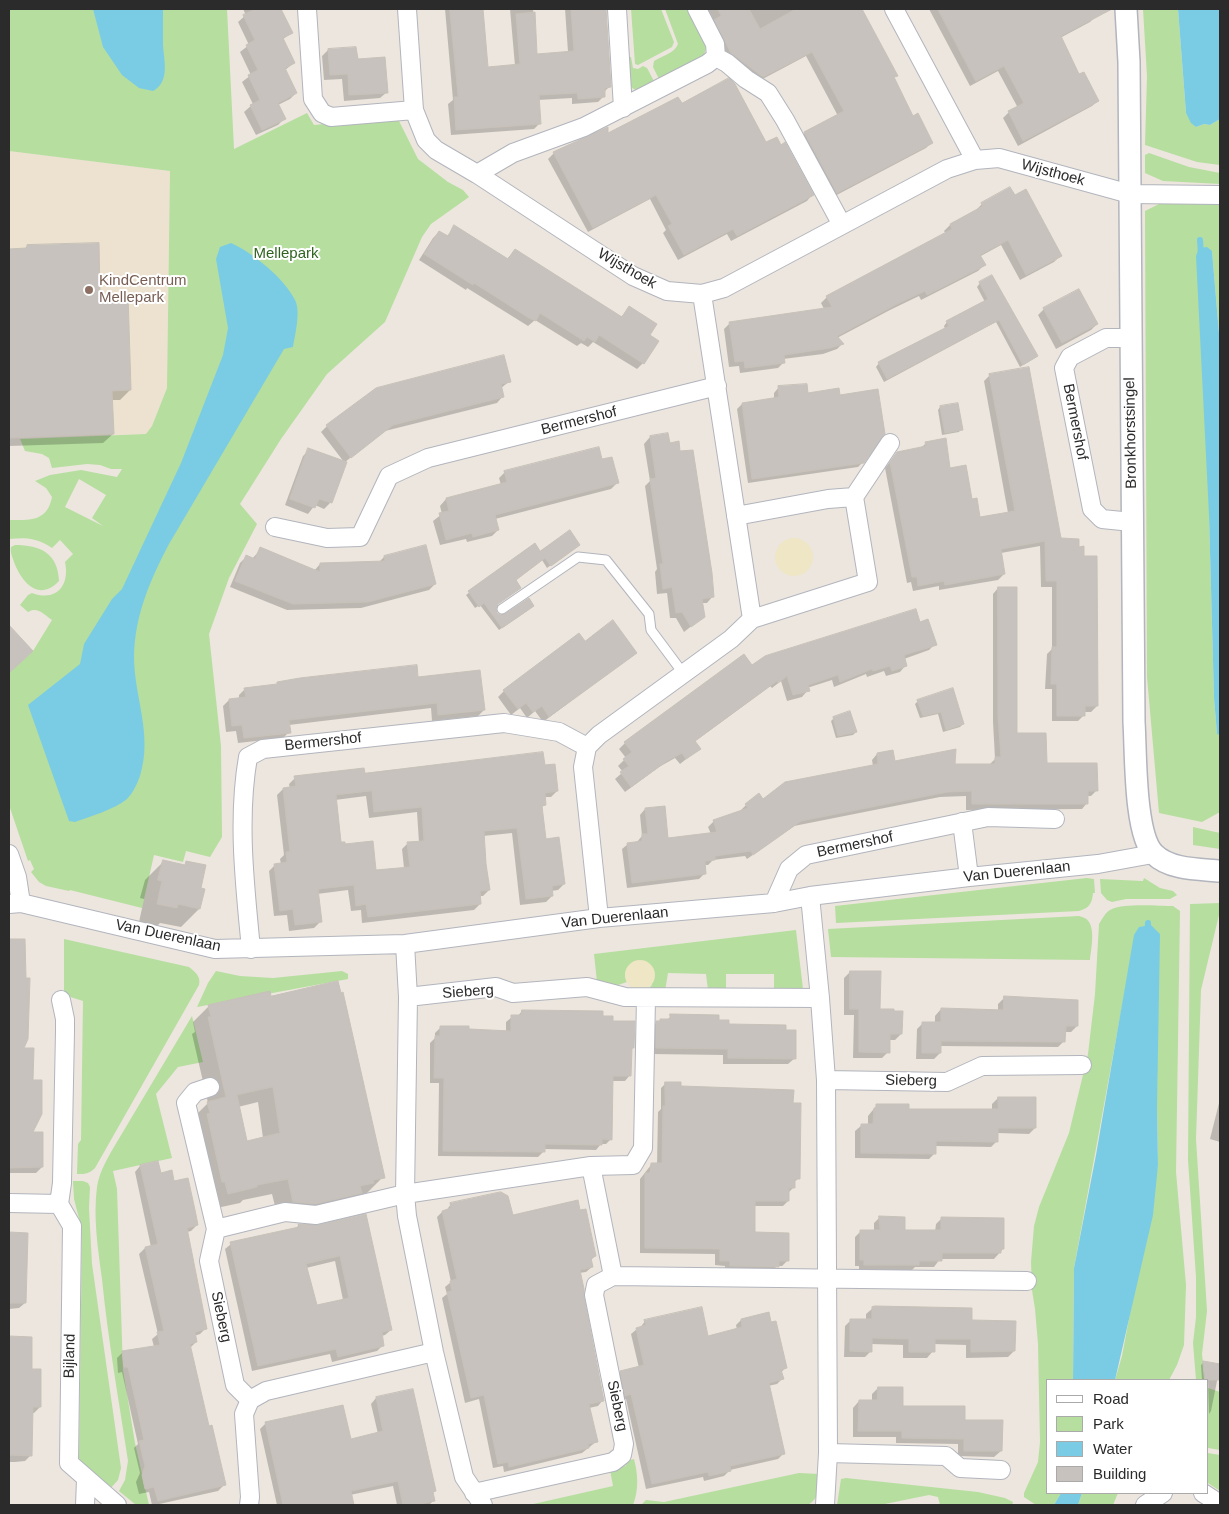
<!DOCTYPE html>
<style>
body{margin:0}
#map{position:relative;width:1229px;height:1514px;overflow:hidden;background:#ece6de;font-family:Helvetica,sans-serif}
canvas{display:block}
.frame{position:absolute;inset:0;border:10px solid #2b2b2b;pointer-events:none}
.legend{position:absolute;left:1046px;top:1379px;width:162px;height:115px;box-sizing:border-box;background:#fff;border:1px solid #aaa;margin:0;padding:6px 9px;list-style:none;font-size:15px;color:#2b2b2b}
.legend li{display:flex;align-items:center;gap:10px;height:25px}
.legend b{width:25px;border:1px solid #aaa}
</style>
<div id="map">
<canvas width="1229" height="1514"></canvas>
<div class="frame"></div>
<ul class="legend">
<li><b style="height:6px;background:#fff"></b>Road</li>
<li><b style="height:14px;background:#b6de9f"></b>Park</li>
<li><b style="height:14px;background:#7acce5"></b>Water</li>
<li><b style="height:14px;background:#c7c2be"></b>Building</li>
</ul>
</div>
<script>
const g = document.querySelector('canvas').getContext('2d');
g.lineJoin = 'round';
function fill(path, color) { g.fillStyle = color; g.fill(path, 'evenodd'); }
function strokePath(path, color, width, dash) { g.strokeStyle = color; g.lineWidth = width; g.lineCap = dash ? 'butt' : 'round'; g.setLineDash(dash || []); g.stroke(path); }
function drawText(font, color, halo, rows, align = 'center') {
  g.font = font + ' Helvetica,sans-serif'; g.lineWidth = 4; g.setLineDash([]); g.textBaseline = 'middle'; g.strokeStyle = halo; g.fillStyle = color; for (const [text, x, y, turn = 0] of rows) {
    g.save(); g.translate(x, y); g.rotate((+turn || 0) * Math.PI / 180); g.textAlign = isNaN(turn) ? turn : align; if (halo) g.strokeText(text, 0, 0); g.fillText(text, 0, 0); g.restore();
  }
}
const education = new Path2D(`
 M9,151L170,171L167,388L152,426L147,434L9,438Z`);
const green = new Path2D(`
 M9,9H227L234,149L307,113L314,125L397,117L418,159L448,182L463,190L469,197L431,224L422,237L385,322L327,374L281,439L240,504L257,524L229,578L209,634L221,746L222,837L210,857L186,851L183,862L154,855L142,908L70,890L69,891L46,886L39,882L31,872L34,869L30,860L28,861L9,805V672L33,651L52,620C44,614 37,606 28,612L20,605L28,595L32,593C56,602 70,586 65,562L73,554L60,540L52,548C38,538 26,537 9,539V520C30,520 47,522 52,497L46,488L35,481L50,475L81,470L117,477L122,469H111L100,465L87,464L52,468L49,458L42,454L25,451L20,439L146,434L152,426L167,388L170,171L9,151ZM79,479L106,495L92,518L103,526L65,507Z
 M631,9H661L674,42L672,47L638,65L635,64Z
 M665,9H690C697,23 711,39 704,55L660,81L653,67L654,61C662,56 675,53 678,44Z
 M1143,9H1178L1186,113L1196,127L1204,124L1210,125L1220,119V165L1197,162L1145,145L1147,76Z
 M628,57H631L633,68L638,69L643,66L647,68L655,83L638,91L632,88L629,82Z
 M1149,153L1189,167L1220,173V184L1163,181L1145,173V155Z
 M1163,202L1220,204V345L1212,251L1209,515L1214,698L1217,733L1220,735V812L1202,822L1159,813L1147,677L1145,211Z
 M15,545C40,545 58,553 59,581C39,602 22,583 14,562C12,556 10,552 11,547Z
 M1193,827L1220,833V849L1193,845Z
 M1087,878L1094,879L1095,893H1093C1092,904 1089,908 1079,911L836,923L835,906Z
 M1144,878L1160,888L1173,891L1177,895L1170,899H1126L1112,902L1107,900L1101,893L1100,879L1143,881Z
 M1220,903V915H1219L1201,990L1198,1080L1196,1139L1207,1311L1202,1354L1205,1380H1196L1193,1343L1196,1317V1277L1188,1160L1190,904Z
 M1173,906L1180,911L1176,1172L1186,1285L1184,1345L1177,1365L1169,1380H1115L1122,1356L1158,1165L1157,1106L1128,974L1074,1268L1073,1380H1048V1493H1061L1054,1505H1036L1024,1497V1493L1038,1462L1040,1442L1038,1344L1035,1309L1032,1290L1031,1262L1034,1226L1039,1207L1069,1133L1088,1054L1095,994L1099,924C1103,918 1105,912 1112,909C1124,903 1159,906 1173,906Z
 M1079,916C1082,917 1087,918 1089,922C1095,931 1091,950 1090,960L831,957L828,929Z
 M796,930L803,989L799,992L774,991V974H726V990H708L706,974L668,973L665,991H651L649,988L652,985L635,961C626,966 623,973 627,982L609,988L597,982L594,954Z
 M64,939L189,967C195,972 201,976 199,985L95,1168C89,1174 85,1174 77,1174L78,1144L81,1140L83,1001L64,995Z
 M216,971L240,976L273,978L342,971L348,974V979L197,1007L208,983Z
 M192,1016L203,1062L178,1067L156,1094L172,1158L113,1171L117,1189L123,1370L135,1443L149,1505H136L119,1491L125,1480L128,1461C119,1401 108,1340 102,1279C98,1250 93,1217 97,1187C99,1174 105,1163 111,1152Z
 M73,1181H83L88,1183L90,1187L89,1208L92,1264L121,1468L118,1480L109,1490L83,1465L79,1458L82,1230L74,1199Z
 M1208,1388L1220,1392V1450L1208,1448Z
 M1208,1453L1220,1455V1491L1208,1483Z
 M634,1459C638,1474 639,1490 633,1505H529L613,1486L610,1470L625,1466L630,1460Z
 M799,1473L820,1474C818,1486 820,1500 807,1505H641L646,1500L664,1502Z
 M846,1478L978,1492L1005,1498L1013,1502L1012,1505H940L938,1497L929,1495L880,1505H837L841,1479Z
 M1082,1493H1118L1113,1505H1078Z`);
const sand = new Path2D(`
 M775 557a19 19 0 1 1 38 0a19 19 0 1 1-38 0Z
 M625 975a15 15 0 1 1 30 0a15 15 0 1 1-30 0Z`);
const water = new Path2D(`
 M93,9H163C163,21 163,33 163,45C164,61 170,82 153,91L139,88L122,75L103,47Z
 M1178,9H1220V119L1210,125L1204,124L1196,127L1191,123L1186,113Z
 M231,243C252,252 285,279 295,300C301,311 295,335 293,347L284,349L169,544C150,580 135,615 134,656C134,698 153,733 140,776C137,784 133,793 127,799C113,810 91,816 75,822L69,821L28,705L80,664L84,644L112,599L122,589L181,463L223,355L228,328L216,259L220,247Z
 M1207,247L1212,251L1220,345V735L1217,734L1214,698L1209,515L1196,256L1199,248Z
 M1151,925L1160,934L1157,1106L1158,1165L1153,1215L1115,1380H1073L1074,1268L1096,1155L1134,935L1139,927Z
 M1061,1493H1082L1078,1505H1054Z`);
const shadow = new Path2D(`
 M243,9H283L280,10L291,33L282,40L294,63L285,70L296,93L290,99L278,105L284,119L278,125L256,135L244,112L253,104L242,82L251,75L240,52L249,45L238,22L246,15Z
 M445,9H482L487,68L515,66L510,9H533L536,55L568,52L565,9H605L610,86L604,92V96L598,102L572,104V98L538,100L540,123L534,129L451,135L448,104L453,100Z
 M700,9H861L896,75L893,78L913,117L932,142L926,148L831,198L799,139L805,133L838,116L806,56L757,82L726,59Z
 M929,9H1092L1096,16L1090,22L1060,38L1078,76L1098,101L1092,106L1018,146L1003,118L1009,112L1018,108L998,71L970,86Z
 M328,50L356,60L387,92L380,98L344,101L342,79L324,80L322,56Z
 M681,104L812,195L807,201L731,241L727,234L678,260L663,233L666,230L650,199L588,232L548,159L554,153L607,135Z
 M982,204L1060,256L1054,262L1020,280L1001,245L979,257L984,265L978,271L921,300L919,296L890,310L837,338L842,344L837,349L823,354L783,359L784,362L778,368L740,373L739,366L729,367L724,329L730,323L824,309L821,303L827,297L946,234L944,231L950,225L977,211L976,210Z
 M455,227L507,259L515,250L621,317L629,308L649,335L643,363L637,369L593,342L588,347L581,343L577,346L535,320L528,326L467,288L466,290L419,260L433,238L439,232L446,237Z
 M27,246L99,296L130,390L120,400H111L113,434L103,443L9,446V250H24Z
 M980,283L1037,356L1020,367L996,322L884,382L876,367L879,363L945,329L944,326L947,322L985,302L977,287Z
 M1044,309L1097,324L1091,330L1056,349L1038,315Z
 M990,375L1060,540L1097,706L1091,712H1084V715L1078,721H1052V689H1045L1047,654L1052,649V587H1041L1040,546L1001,553L1004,574L998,580L939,590V586L913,591L911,582L907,583L885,468L897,453L920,449L926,443L949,469L971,501L979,519L1008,513L984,381Z
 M510,381L501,388L503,396L497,403L385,431L345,462L330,503L324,509L315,505L308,514L285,505L303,456L309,450L344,462L321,432L327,426Z
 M779,387L807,394L863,462L858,467L748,483L737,409L742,404L774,399V393Z
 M940,407L961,429L959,432L942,435L938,410Z
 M650,437L713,596L707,603H701L703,617L684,632L676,618H670L667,593L657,594L655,572L657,569L645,486L650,481L644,444Z
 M601,461L617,483L611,489L495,519L498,530L492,536L467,542L466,539L440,545L433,521L442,514L440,506L446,499L501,485L499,478L505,472Z
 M534,545L540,553L576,547L547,568L542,560L514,581L496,605L494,609L496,614L499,616L530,609L499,630L480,605L475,608L466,595Z
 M261,549L314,571L320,564L379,562L384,557L435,584L429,590L361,608L287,610L230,587L240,563L246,557L252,559Z
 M998,588L1016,734L1046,765L1097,790L1091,796H1087V803L1082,809L966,810V796L940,797L794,826L747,859L745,856L713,860L708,865H704L705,873L699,879L627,888L622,849L628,844L636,843L642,836L640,815L645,809L667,839L711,834L708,827L714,821L741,811V810L746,805L873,766L872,760L877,754L894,762L954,765L990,764L995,759L993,722V594Z
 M919,623L935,644L929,650L904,659L906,665L900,672L886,676L884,671L867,677L866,674L834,687L832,680L807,688L808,690L802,697L787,701L781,681L772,688L770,686L694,742L699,749L680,764L675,758L659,767L625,792L615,779L623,772L618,766L626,758L619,749L625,743L752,667Z
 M585,642L635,653L543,722L535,711L527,718L520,708L511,715L498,697L504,691Z
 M417,678L484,710L478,716L432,721L431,708L289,725V732L283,738L238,743L236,731L226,732L223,706L229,700L239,699V695L245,689Z
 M952,690L963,724L960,727L943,732L938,714L920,718L915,704L918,701Z
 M834,718L856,732L853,735L836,738L831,721Z
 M544,767L557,791L551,797H544L545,804L541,808L545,840L564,884L558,890L551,891L552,896L546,902L520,905L512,833L483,836L489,890L483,896H479L480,904L474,910L362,923L361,910L351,911L348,890L317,894L320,922L314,928L289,931L287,915L274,916L269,871L275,865L281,864L280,859L284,855L277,795L283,789H290L289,784L295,778ZM366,796L369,818L417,812L419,843H408L402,849L404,868L375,871L340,843L335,800Z
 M164,861L184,866L187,863L199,889V909L181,927L160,923L157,926L139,922L144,899L140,898L145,880Z
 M9,940H24L22,1049L31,1133L42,1167L36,1173H9Z
 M850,972L879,1010L901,1034L895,1040H889L888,1052L882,1058H853L854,1015H844V978Z
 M270,997L383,1177L367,1193L360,1195L356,1199L278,1218L272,1194L243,1200L240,1203L212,1209L192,1119L208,1103L192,1034L195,1032L193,1022L209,1006ZM258,1102L263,1138L246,1142L238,1107Z
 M1004,998L1077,1026L1071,1032H1064V1041L1058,1047L940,1046V1053L934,1059H916L917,1029L923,1023H935V1016L941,1009L998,1011V1004Z
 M522,1011L602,1017L612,1022L633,1047L630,1050V1075L625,1081H612L611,1139L606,1144H601L596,1150L543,1149V1152L538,1157L438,1156L439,1083H430V1043L435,1038V1033L441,1027L506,1032V1022L512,1017H517Z
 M671,1016L717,1021L727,1025L785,1031L795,1058L788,1064H723V1055L650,1054V1029L657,1022L666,1021Z
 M666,1083L680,1087L792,1104L799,1178L793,1183V1188L788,1193V1201L783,1206H754V1234L787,1261L782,1266H777L772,1271H725V1266L715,1265V1254L640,1253V1179L651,1165H657L658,1112L661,1109V1088Z
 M998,1098L1035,1128L1029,1134L997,1133V1141L991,1147L935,1146V1153L929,1159L855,1158V1131L862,1125H868V1116L877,1105L908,1110H992V1104Z
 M1220,1099V1142L1210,1139Z
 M140,1166L160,1175L173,1183L197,1225L191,1231L187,1232L206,1328L200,1334L194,1336L196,1342L190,1348L208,1427L224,1485L218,1491L155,1505H152L149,1492L139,1494L136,1482L140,1473L134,1448L138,1444L122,1372L118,1373L117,1358L123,1352L154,1347L152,1339L158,1334L139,1254L145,1248L151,1247L135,1172Z
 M451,1204L512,1216L595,1256L590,1261L592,1267L586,1272L579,1273L582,1297L603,1400L598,1406L589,1408L597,1441L582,1453L504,1472L503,1466L493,1468L479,1399L465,1403L442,1298L447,1294L445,1287L451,1282L437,1217L442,1212L446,1211Z
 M365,1216L391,1330L385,1335L381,1336L383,1345L377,1351L332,1362L330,1354L252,1371L225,1249L231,1244L295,1229L299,1225L318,1227ZM335,1261L343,1300L316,1307L306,1268Z
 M880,1217L903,1231L935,1232L936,1224L942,1218L1003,1249L994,1259H940L934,1267H915L911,1271L859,1270V1266H855V1237L861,1231H874V1223Z
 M9,1234H27L25,1303L19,1308L9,1309Z
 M873,1308L971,1321L1014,1351L1008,1357L966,1358V1345L933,1344V1351L927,1358H903V1345L871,1344V1351L865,1357H844L845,1326L851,1320H866V1314Z
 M741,1320L785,1368L781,1373L782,1379L777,1384L768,1386L784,1453L778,1459L730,1470L724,1476L704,1481L703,1477L646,1489L626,1399L620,1400L615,1378L621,1372L639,1368L631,1334L637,1329L640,1328L645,1321L707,1338L737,1330L736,1325Z
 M9,1337L31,1338V1370L40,1407L34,1413H32L31,1455L25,1461L15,1462H9Z
 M1204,1362L1220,1366L1211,1411L1209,1414L1208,1380H1202L1201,1365Z
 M878,1388L901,1408L964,1421L1001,1451L994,1457L958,1456V1444L896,1443V1437H853V1408L859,1401L872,1402V1394Z
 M376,1398L435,1491L432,1493L434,1500L429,1505H397L393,1486L350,1495L353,1505H277L260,1429L266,1423L350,1441L378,1434L371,1404Z`);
const stream = new Path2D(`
 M1200,240L1201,255
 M1147,934L1148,923`);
const building = new Path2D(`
 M256,9H281L293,33L283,38L295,63L285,68L297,93L278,103L286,119L262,130L250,105L260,100L248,75L258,70L246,45L255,40L243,15Z
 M450,9H483L488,67L520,64L516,14L535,12L537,54L574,51L571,9H606L611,87L605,88V97L578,99L577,93L539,95L541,124L456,130L454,97H458Z
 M718,9H749L760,29L796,9H862L898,76L894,77L913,116L918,113L933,143L837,193L804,132L844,111L812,52L763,77L731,53L714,20L721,16Z
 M938,9H1112L1061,36L1079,74L1084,72L1099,101L1023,141L1008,111L1024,103L1004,66L976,81Z
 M356,47L358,59L385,57L388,93L349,95L348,74L330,75L328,49Z
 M729,78L735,84L766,142L777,137L781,145L785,142L814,195L737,236L733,229L684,255L668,226L672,224L656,195L593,228L553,152L608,127V133L678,97L682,103Z
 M1010,187L1015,195L1026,189L1062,256L1026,275L1008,240L980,255L986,265L927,295L925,291L897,304L837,336L844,344L830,348L784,355L785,363L745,368L744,361L735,362L729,322L832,307L826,296L952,229L950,224L983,206L981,203Z
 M454,225L508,259L515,249L622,317L629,306L657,324L650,335L659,341L644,364L599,335L595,342L587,337L584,341L540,313L536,321L529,318L474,283L473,285L424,254L439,231L448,236Z
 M99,243L100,295L128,294L131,390L112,391L114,434L9,438V249L27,248V245Z
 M992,275L1038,356L1023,365L999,320L887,379L878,362L949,326L946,321L988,299L979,282Z
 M1079,289L1098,324L1062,343L1043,308Z
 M504,355L511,382L501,384L504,397L393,425L351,458L326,425L376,388Z
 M1029,367L1061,538L1079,539V547L1084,546V556H1097L1098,706H1085V716H1057V684H1051L1052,647H1057V581H1046L1045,541L1001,549L1005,574L945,585L944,581L918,586L917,577H912L890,462L897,452L926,446L925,442L946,438L950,468L966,465L972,499L977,498L980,517L1015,511L989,374Z
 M807,384L808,393L839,388L840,395L878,389L885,434L864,463L752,479L742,403L779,397L778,386Z
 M958,403L963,430L945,433L940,406Z
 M668,433L670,443L679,441L680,451L693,450L712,573L714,597L702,599L705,617L691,627L682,612L676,613L672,587L663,589L660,564H663L650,479L656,478L650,436Z
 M599,447L602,459L612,457L619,483L495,515L499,530L473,537L472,533L446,540L439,513L449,511L446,498L507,482L504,471Z
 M308,448L347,462L332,503L319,499L315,508L290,499Z
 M570,530L580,545L551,566L545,558L516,580L521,588L498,604L496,609L497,613L500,615L505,614L529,598L534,606L502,628L484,603L479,607L468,591L535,543L540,551Z
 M426,545L436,584L368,602L293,604L235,581L246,555L255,559L260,547L320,572V563L385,561L384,556Z
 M998,587H1017V733H1046L1047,763H1097L1098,791H1088V804H972V791L947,792L801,821L753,855L751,851L715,856V860L705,861L706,874L632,883L627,843L642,841V834H648L645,808L665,806L668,838L717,832L713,820L748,808L745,804L759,793L763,799L785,782L878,764L877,753L893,750L895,761L956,749L955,764H995V757H1001L998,716Z
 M916,609L920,622L928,619L937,645L904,655L907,666L892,671L890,666L873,671L872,669L840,682L838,675L808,685L810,691L793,695L787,676L778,683L777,681L695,741L701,749L686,759L682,753L667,761L631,787L620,772L629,766L623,759L632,752L624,742L744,654L752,665L765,656Z
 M613,620L637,653L549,717L542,706L533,712L526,703L518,709L503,690L579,633L585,641Z
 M9,625L33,651L9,673Z
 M417,665L418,677L480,670L485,710L438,715L437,703L289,720L291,733L244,738L242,725L232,726L229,699L246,697L244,688L277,684V682L300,678Z
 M953,688L964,724L946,730L941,712L923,716L917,700Z
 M850,711L857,732L838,736L833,717Z
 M543,752L545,765L555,764L558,791L545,793L546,805L542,806L546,839L559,837L565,884L552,886L553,896L526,899L517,828L484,831L486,864L490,890L480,891L481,904L368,917L366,904L356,906L354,885L318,889L322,922L295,925L293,909L280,911L274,864L287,862L286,852H290L283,788L296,786L294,776L364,768L365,773ZM372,791L374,812L422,807L424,841L407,842L410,867L376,870L373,841L345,844V842H341L336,795Z
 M163,860L185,865L186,861L206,865L201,888L205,889L200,909L178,904L177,908L157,904L162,881L158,880Z
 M9,939H25L26,978H30L28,1039L24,1048H34L33,1080H42V1114L33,1132H43V1167L9,1168Z
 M850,971H881L880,1009H894V1011H903L902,1034H890V1053L859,1052V1009H850Z
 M338,981L341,993L343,992L385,1178L373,1180L374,1183L360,1186L362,1193L315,1204L293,1202L288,1179L257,1185V1187L228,1194L225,1182H222L207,1114L210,1113L207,1102L226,1097L208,1017H211L208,1005L270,991L271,996ZM273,1087L280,1133L247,1141L237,1095Z
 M1004,996L1078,1000V1026H1066L1065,1042L941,1041V1053H922V1022H941V1008L1003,1010Z
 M522,1010L603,1011V1016H613V1021H635L634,1048H632L631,1076H613L612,1140L602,1139V1145L545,1144V1152L443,1151L444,1078H434L435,1036H440V1026H469V1029L511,1031V1015H521Z
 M670,1014L719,1015V1020H729V1024L786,1025V1030H796V1059L728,1058V1049L656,1048V1021H660V1019H670Z
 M665,1082H681V1086L794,1090L793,1103H801L800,1179H795V1188H789V1201H755V1232L789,1233V1261H779V1267L730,1266V1261H720V1249L645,1248V1173H650L651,1163H662L663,1106H665Z
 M998,1097H1036V1128H998V1142L936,1141V1154L861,1153V1124H873L874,1108H876V1104H909V1109H998Z
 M158,1161L161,1173L172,1170L174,1181L188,1178L195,1210L198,1225L187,1228L207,1329L195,1332L197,1342L190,1344L209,1426L212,1425L226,1485L158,1501L154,1487L145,1489L142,1475L145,1466L139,1441L144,1440L128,1367H124L122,1351L160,1345L157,1332L164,1331L145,1247L158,1244L140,1165Z
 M501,1192L508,1196L513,1215L578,1200L580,1210L586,1209L596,1256L591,1258L593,1267L580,1270L584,1289V1297L604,1401L589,1404L598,1442L588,1444L589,1448L509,1467L508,1462L498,1464L484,1395L471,1398L447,1292L452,1291L450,1281L457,1279L442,1211L451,1208L450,1203Z
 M366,1214L392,1330L382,1332L384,1346L338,1357L336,1349L258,1366L230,1242L299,1227L298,1224L318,1225ZM340,1256L349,1298L317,1305L306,1264Z
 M879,1216L905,1217V1230H941V1217L1004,1218V1249H1001V1253H942V1261H919V1265H864V1260H860V1230H880Z
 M9,1232L28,1233L26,1303H9Z
 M875,1306L972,1308V1320L1016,1321L1015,1351L971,1352V1339H935V1352H909V1339L872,1338V1352L850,1351V1319H872V1307Z
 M702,1307L708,1336L742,1327L741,1319L769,1312L771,1322L776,1321L787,1368L781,1370L784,1379L769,1383L785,1454L730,1466L731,1471L709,1476L708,1472L652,1484L631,1394L625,1396L620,1371L644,1365L636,1328L646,1325L644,1320Z
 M9,1336L32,1337V1369H41V1407H33L32,1456L9,1455Z
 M1203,1361L1220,1364L1219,1380H1205Z
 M878,1387H903V1406H965V1420H1003L1002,1451H964V1439L902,1438V1431H858L859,1400H877Z
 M413,1389L436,1491L433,1492L435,1501L415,1505H403L398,1481L351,1491L354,1505H283L265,1422L343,1405L351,1439L383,1431L376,1397Z`);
const service = new Path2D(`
 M502,609L578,557L606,560L649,614L651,630L683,673`);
const minor = new Path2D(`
 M307,9L313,99L322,113L331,117L414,110
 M407,9L414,110L426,140L436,150L477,174L633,276L667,291L702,294L724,288L947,169L975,160L999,158L1130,194L1220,195
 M617,9L623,108
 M697,9L715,44L716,57L727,63L746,79L768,93L785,120L842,225
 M894,9L975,160
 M477,174L513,153L584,127L707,64L716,57
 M702,294L752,619
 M1130,338H1106L1070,357L1064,368L1092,509L1102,519L1132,522
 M736,516L828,499L854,497
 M275,527L327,538L360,537L389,476L428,458L717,386
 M962,822L969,877
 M9,854L17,877L21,903
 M810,896L820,998L826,1080L828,1453L825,1505
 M774,903L789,869L806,855L988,817L1055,819
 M9,904L21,903L215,949L405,944L599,918L774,903L810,896L969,877L1098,864L1153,854
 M599,918L583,767L587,747L599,735L731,639L752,619L868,582L854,497L890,443
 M405,944L408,997L405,1194L407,1216L434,1352L464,1477L483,1505
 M251,949C245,886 237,820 248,757L263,749L504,723L559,732L587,747
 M408,997L496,987L513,993L587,987L625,997L820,998
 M61,1000L65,1019V1031L62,1183L59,1204L72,1226L69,1463L117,1505
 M826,1080L947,1082L982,1066L1082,1065
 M210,1087L195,1092L186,1103L216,1229L209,1261L235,1385L250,1400L244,1414L250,1497L249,1505
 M591,1166L613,1276
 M9,1203L59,1204
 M216,1229L285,1212L316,1215L405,1194L591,1166L633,1165L643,1148L646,998
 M250,1400L266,1391L434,1352
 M828,1453L946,1456L960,1468L1001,1470
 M474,1493L613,1462L622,1455L624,1444L594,1295L596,1285L613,1276L1027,1281
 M1203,1493L1220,1504
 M85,1505L86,1480
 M1145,1505L1163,1493`);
const tertiary = new Path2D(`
 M1126,9L1129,62L1134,722C1136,751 1134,835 1154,854C1170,870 1199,869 1220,871`);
const markers = [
 [89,290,5,"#8d6e63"]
];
const streetNames = [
 ["Wijsthoek",1053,173,15],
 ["Wijsthoek",627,269,30],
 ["Bermershof",579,421,-14],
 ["Bermershof",1075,422,79],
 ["Bronkhorstsingel",1131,433,-91],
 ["Bermershof",323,742,-6],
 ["Bermershof",855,845,-12],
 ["Van Duerenlaan",1017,872,-6],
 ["Van Duerenlaan",615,918,-6],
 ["Van Duerenlaan",168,936,12],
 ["Sieberg",468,992,-4],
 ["Sieberg",911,1081,1],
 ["Sieberg",221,1317,78],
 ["Bijland",70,1356,-89],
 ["Sieberg",617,1406,78]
];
const parkNames = [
 ["Mellepark",286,254]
];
const educationNames = [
 ["KindCentrum",99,281],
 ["Mellepark",99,298]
];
fill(education, '#ece2cf');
fill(green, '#b6de9f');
fill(sand, '#eee6c4');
fill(water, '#7acce5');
fill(shadow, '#0003');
strokePath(stream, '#7acce5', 6);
fill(building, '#c7c2be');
strokePath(building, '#c7c1b8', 1);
strokePath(service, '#b2b5bd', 11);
strokePath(minor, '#b2b5bd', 20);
strokePath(tertiary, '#b2b5bd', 24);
strokePath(service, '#fff', 9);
strokePath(minor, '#fff', 18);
strokePath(tertiary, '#fff', 21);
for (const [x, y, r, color] of markers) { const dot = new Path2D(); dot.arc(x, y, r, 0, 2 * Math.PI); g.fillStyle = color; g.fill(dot); strokePath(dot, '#fff', 2); }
drawText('15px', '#2b2b2b', '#fff', streetNames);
drawText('15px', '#306320', '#fff', parkNames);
drawText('15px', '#785e54', '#fff', educationNames, 'left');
</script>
